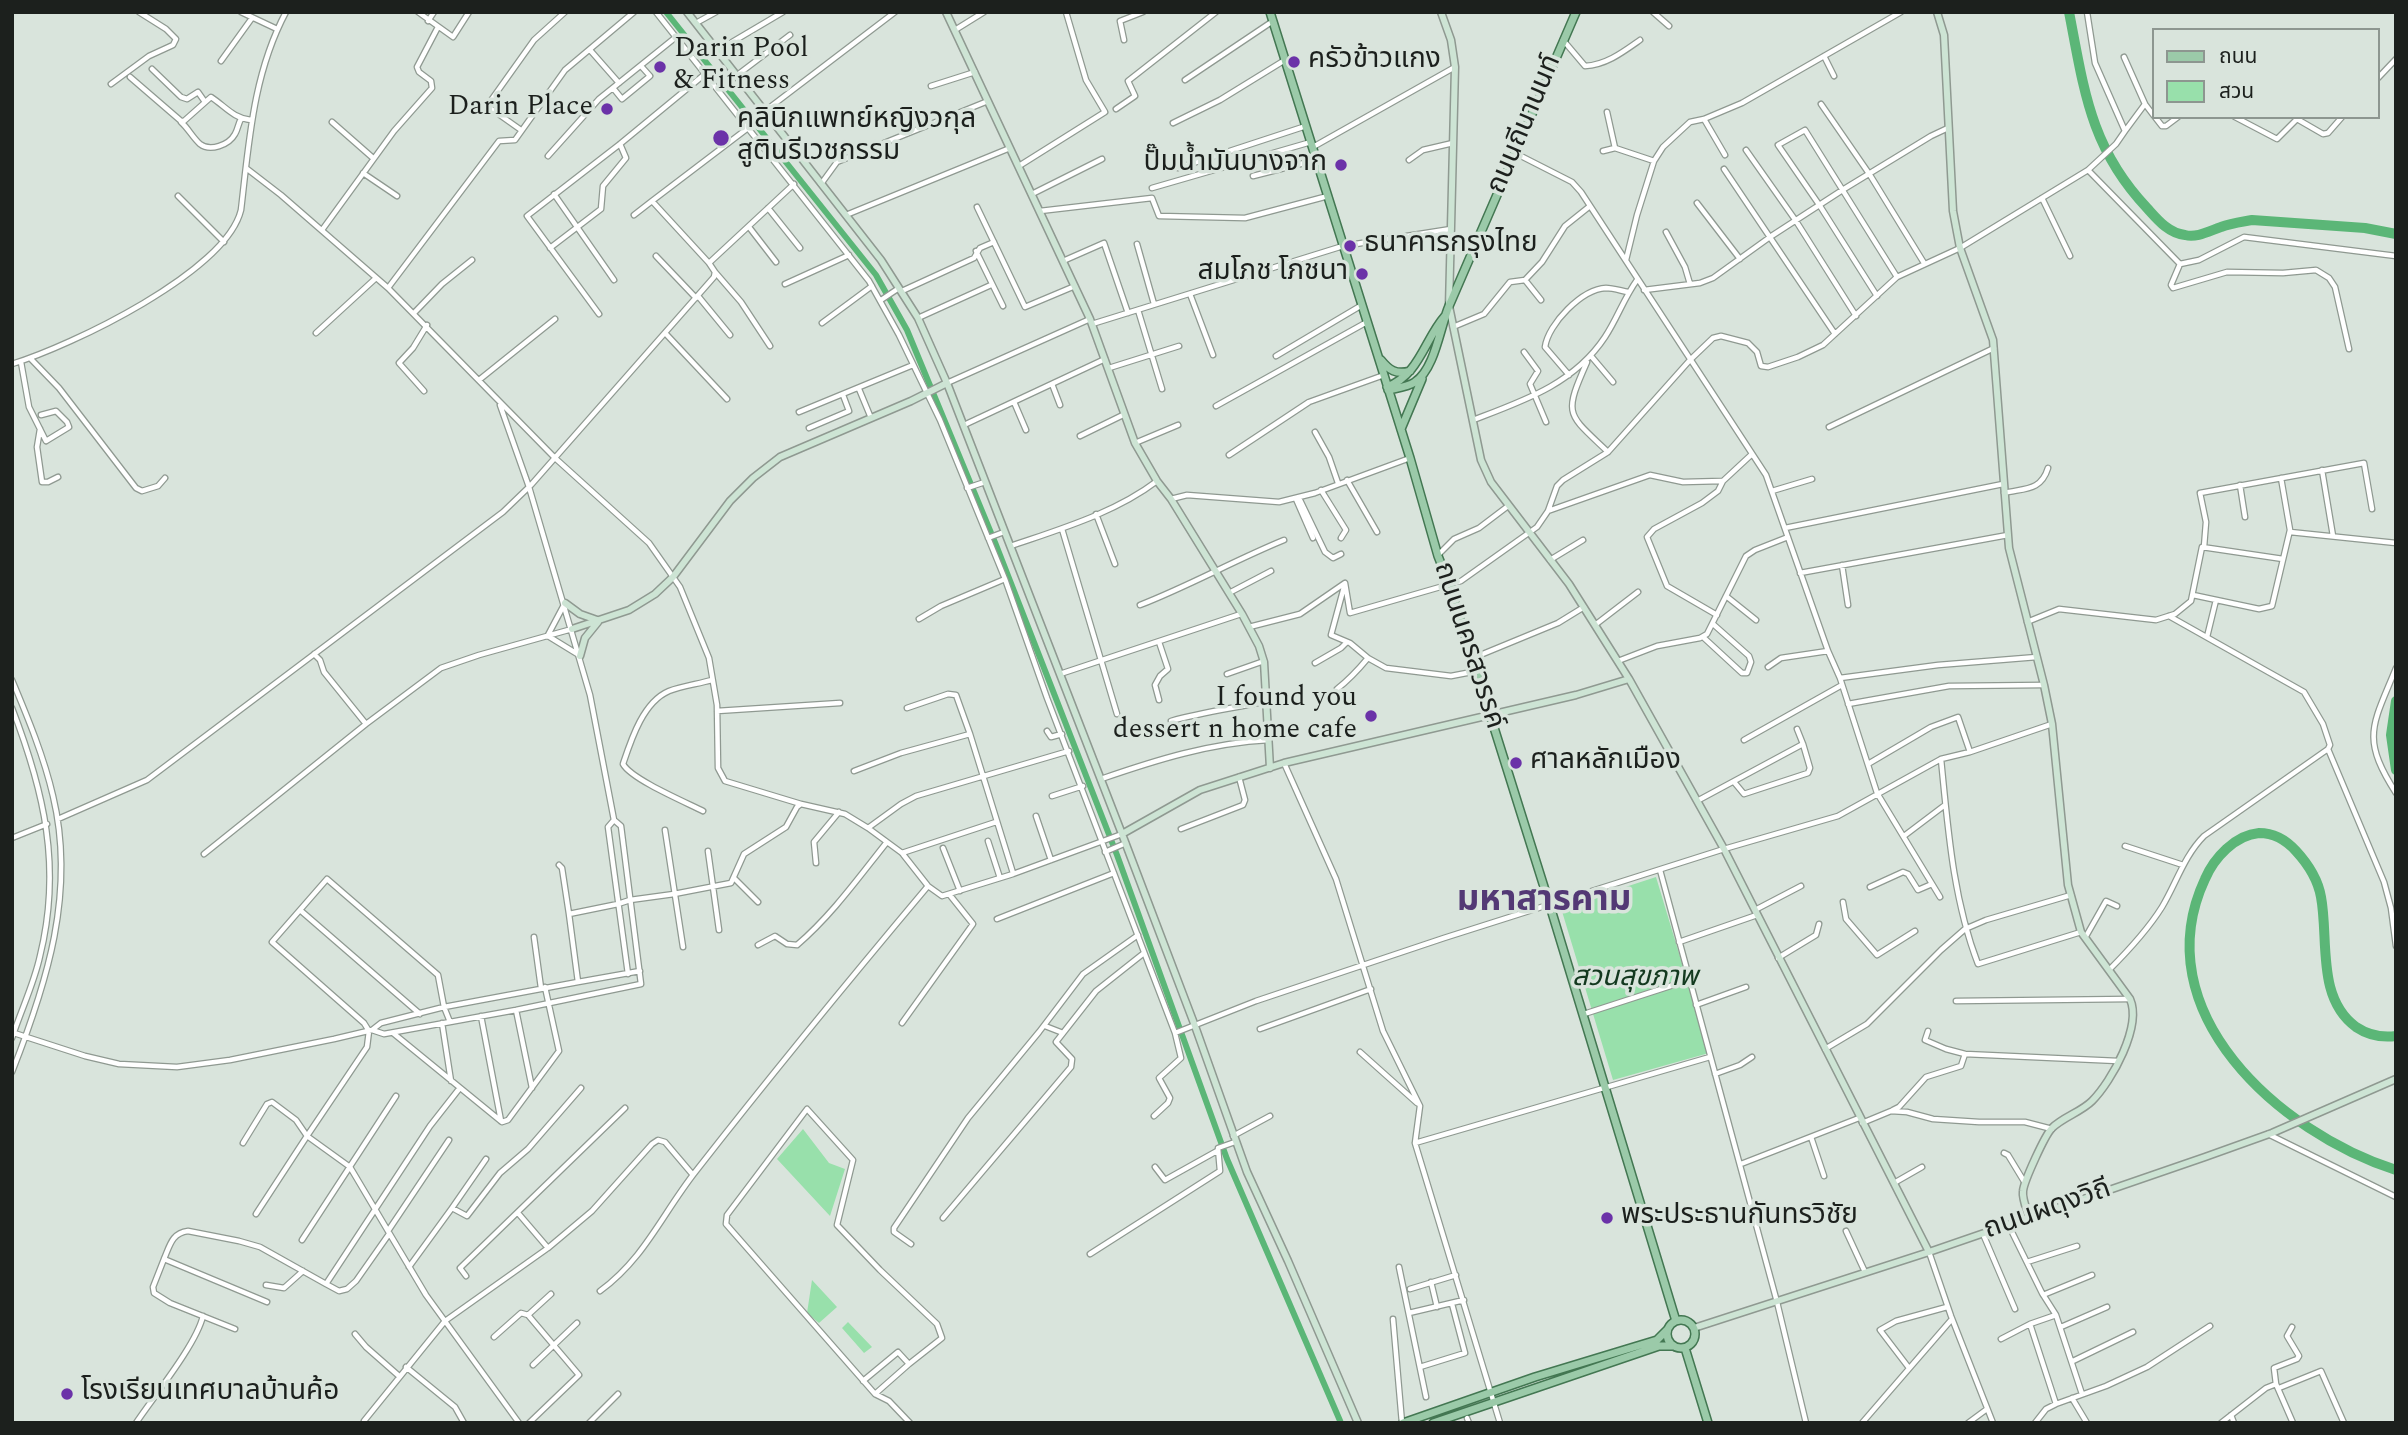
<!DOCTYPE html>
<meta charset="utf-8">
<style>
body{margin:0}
#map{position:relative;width:2408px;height:1435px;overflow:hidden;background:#d9e4dc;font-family:Spectral,"Noto Sans Thai",serif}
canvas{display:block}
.frame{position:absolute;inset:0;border:14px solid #1c201d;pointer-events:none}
.legend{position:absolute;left:2152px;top:28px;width:228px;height:91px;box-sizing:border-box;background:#d9e4dc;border:2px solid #8d9690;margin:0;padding:9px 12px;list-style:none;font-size:21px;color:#1c201d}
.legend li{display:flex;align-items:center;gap:14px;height:35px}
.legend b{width:35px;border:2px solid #8d9690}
</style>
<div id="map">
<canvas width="2408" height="1435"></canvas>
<div class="frame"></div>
<ul class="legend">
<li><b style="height:9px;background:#9bcaa9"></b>ถนน</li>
<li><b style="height:19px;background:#98e0ab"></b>สวน</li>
</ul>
</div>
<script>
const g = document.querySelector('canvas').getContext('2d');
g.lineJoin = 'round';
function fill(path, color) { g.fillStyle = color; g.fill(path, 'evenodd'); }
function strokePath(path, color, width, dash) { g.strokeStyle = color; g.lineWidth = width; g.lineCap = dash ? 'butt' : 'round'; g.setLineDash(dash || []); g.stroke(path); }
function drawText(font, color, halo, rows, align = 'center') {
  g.font = font + ' Spectral,"Noto Sans Thai",serif'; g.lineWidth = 7; g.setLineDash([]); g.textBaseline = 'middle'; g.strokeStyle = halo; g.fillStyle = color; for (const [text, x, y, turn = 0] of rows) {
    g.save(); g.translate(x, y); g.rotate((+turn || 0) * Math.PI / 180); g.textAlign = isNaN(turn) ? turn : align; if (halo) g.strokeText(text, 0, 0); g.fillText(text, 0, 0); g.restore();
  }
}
const green = new Path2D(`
 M1656,877L1709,1053L1613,1080L1561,908Z
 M803,1129L829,1163L845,1169L830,1216L777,1159Z
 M812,1280L837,1307L819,1323L807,1313Z
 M848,1322L872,1347L864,1353L842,1328Z`);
const canal = new Path2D(`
 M666,12L876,275L907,330L996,545L1117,855L1227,1159L1341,1423`);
const river = new Path2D(`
 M2069,12C2084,89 2090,148 2147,208C2157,219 2168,233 2185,235C2197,238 2209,231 2221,227C2231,223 2241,222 2252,220L2365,228L2396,234
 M2396,701L2391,735L2396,770
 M2396,1036C2381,1038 2368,1035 2356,1027C2316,998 2329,939 2321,897C2318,880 2308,864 2296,851C2287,841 2274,833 2259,833C2235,835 2214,858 2205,879C2143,1012 2280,1133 2396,1170`);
const street = new Path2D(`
 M241,12L277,29
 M418,12L453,37L469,12
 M656,12L869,281L899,335L940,420L1005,579L1047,698L1175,1033L1181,1058L1159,1078L1170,1098L1168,1103L1154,1116
 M1653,12L1669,26
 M428,21L434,12
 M696,23L716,12
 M955,30L984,12
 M1124,40L1120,21L1143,12
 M1563,40L1585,66C1606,65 1623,52 1640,40
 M590,50L619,83
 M717,51L783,12
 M1824,56L1834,76
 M2124,57L2145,104L2154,116
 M221,61L252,18
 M152,69L181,97L187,99L198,92L205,102
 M736,76L790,35
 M130,77L181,121H184L211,97C226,107 233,118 251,120
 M2378,78L2396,59
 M1185,80L1273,21
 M111,84L149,56L173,45L176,39L166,29L139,12
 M931,86L975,72
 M613,88L622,99L650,76L641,66
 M1821,104L1870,175L1924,263
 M1116,109L1135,96L1128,81L1216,12
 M765,111L895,12
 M1607,112L1615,148
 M2155,117L2162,126H2166L2178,117
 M2235,117L2277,139L2297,119L2323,134L2328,133L2342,117
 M1704,119L1725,155
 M181,122C188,128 193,138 200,144C210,152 229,145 235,134C238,129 238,124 241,119
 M332,122L373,158
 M1173,123L1220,100L1285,60
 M521,130L487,106L534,40L565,12
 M2125,131L2145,104
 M1313,147L1455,67
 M1746,150L1796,221L1856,316
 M1603,151L1615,148L1654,161
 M1515,153L1572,182L1581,192L1766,475L1828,651L1840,678L1877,793L1940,897
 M548,156L599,99L676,37
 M1409,160L1423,150L1453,143
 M1019,166L1105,112L1086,80L1066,12
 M246,168L281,195L388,288L555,458L649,543L680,587L709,658L717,705L718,768L725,781L801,804
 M1178,168L1306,126
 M1724,169L1835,334
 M2088,170L2180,264L2171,285L2173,288L2227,272L2283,273L2316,270L2329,278L2335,287L2349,349
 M363,173L397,196
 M1253,176L1316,160
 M821,184L837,162L988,101
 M1152,188L1311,142
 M554,194L614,280
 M1032,194L1102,159
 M178,196L224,242
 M2042,198L2070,256
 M652,201L748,128
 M1697,203L1740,259
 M977,207L1025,307L1075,286
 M768,208L800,248
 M1040,211L1152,198L1159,216L1245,218L1328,196
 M846,215L1010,148
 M749,227L776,262
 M322,230L394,131L432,88L431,81L419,72L417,67L438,27
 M1666,232L1685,267L1690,284
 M1137,244L1154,304
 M550,248L601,209L603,186L626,158L620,144
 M976,251L1003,306
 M656,256L696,298
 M1626,260L1637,215L1654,161L1663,147L1690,122L1704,119L1742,103L1901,12
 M1063,261L1104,243L1128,313
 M709,263L794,184
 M2180,264L2199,260L2244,237L2396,256
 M715,272L741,302L770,346
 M785,284L849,255
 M388,288L499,141L515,140L565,70L634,12
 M1644,290L1700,283L1713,278L1770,237L1844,189L1931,136L1948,128
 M902,291L974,258L980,248L994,242
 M1190,294L1213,355
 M698,296L730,335
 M1877,296L1820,206L1778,145L1805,130L1897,277
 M881,300L899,288
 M1541,300L1525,280L1542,262L1565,226L1590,206
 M1138,310L1162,389
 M414,313L442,284L472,260
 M599,314L527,216L620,144L705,74
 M918,318L991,285
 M822,323L872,286
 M1092,324L1343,246L1451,229
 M1453,327L1484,314L1510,282L1525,280
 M316,333L376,278
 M666,334L727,399
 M1524,352L1538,371L1530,384L1546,422
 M1276,356L1362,305
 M1591,356L1613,382
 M30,358L59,388L136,488L142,491L158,486L165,478
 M21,362L29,407L46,441L69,427L67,422L56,411L41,415
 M1587,362C1563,416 1567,413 1608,452
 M12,364C71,346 226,272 241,210C249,142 253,74 286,12
 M1109,368L1179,346
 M1569,375L1545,347C1548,324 1582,289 1606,288C1613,288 1622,291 1628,292
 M479,380L555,319
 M947,383L1090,319
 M1052,384L1060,405
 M859,389L871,418
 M424,391L399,363L413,348L427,325
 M1014,402L1026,430
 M500,405L529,487L590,695L614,820
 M1216,406L1367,322
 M799,412L913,365
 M1473,420C1523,401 1574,384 1605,337C1617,319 1624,298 1637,280
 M964,425L1105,359
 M1829,427L1994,348
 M809,428L849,411L843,395
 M40,429L37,447L42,482H48L58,477
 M1315,432L1329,457L1338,483
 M1080,436L1123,415
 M1135,443L1178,425
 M1229,455L1309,402L1384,375
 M2322,470L2333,536
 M1347,480L1377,532
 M2240,485L2245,517
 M967,488L985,482
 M1321,490L1346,530L1341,538
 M1772,491L1812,479
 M2004,493C2025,488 2041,491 2048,468
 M1299,498L1325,552L1333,558L1341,554
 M1171,499L1187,495L1279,502L1315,493L1410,458
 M1296,499L1313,538
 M1548,511L1650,475L1683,482L1722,481
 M1096,514L1115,564
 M1785,528L2003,484
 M1062,529L1117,714
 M2290,532L2396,543
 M988,538L1004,532
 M1011,546C1060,529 1115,513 1157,481
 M2204,547L2206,522L2200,493L2364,463L2372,509
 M1438,555L1454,539L1479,528L1508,506
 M1550,560L1583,540
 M1842,565L1848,605
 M1800,573L2008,535
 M1344,587L1331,635L1350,643L1368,658L1386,668L1451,676L1477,671
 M1229,593L1271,571
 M2193,595L2259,609L2272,606L2290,530L2281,478
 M1726,596L1756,620
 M1140,605C1189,586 1235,560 1284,540
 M1717,615L1667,586L1647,537L1654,529L1702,503L1718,491L1723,481L1751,455
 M2169,616L2304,692L2323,724L2330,745L2328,749
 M919,619L941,606L1005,579
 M2027,622L2059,609L2156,620L2175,614L2191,601L2202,547L2283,559
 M1595,625L1638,592
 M1249,627L1300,614L1345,583L1350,613L1461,581L1537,527L1548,511L1557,486L1563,480L1608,452L1690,360L1713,338L1721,336L1748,343L1757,352L1761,366L1768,367L1798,357L1823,345L1897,277L1960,248L2088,170L2116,144L2125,131L2095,63L2087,12
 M548,635L565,603
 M548,636L579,655
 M1703,637L1742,673H1747L1751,662L1749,656L1713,624
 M2207,637L2216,600
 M314,654L320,660L324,672L366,724
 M1473,658L1558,623L1584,607
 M1618,661L1657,646L1700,638L1707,634L1746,556L1755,550L1788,537
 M1315,663L1341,648L1347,642
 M1768,667L1781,658L1828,651
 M2396,668C2373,725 2360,737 2396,793
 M1060,674L1241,614
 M1227,674L1264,661
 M1840,678L1938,665L2037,657
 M12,680C28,718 44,757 53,796C76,892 47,983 12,1072
 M1337,689C1350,679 1358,670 1368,658
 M1159,700L1155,685L1160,676L1168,669L1159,642
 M1848,704L1949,686L2044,685
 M12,708C44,791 62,867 40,956C34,984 21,1010 12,1038
 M907,708L948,694L956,695L970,734
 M717,711L840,703
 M1171,721C1203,712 1235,708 1267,701
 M1797,729L1803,744
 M1047,731L1051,737L1062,734
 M1744,740L1842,685
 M1941,759C1948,829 1953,899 1978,964L2081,932
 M1284,763L1336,879L1383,1031L1420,1106L1415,1143L1500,1423
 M1868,764L1931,727L1958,717L1970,752
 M854,771L901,753L970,734L1013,873
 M1101,779C1156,760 1210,743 1269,740
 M1052,796L1083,786
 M1697,801L1803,744L1810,768L1808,773L1744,794L1734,782
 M703,811C685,802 631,779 623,764C631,740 643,702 669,691C682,686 698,684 712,680
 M1036,816L1051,860
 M58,819L147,780L503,512L531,485L714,277L715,272L709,263L652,201L634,215
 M868,828L901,804L916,796L1069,751
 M1181,829L1243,805L1245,800L1239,777
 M665,830L683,947
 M1904,836L1945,805
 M12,838L47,824
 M988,841L1000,878
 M2125,846L2183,865
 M943,848L960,891
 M708,851L719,930
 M1105,852L1126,843
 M902,853L996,822
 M204,854L366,724L441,668L479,655L572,629
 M816,863L814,842L839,812
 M559,865L562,868L569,914
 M1660,870L1777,1302L1806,1423
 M734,878L758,902
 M1870,887L1903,872L1908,874L1918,890L1932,884
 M1843,902L1846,919L1877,955L1915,931
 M300,910L420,1014
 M1755,910L1801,886
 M997,919L1114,873
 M534,937L541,988
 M2085,938L2106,901L2117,906
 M1679,942L1757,915
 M758,945L775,936L787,944L797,945C832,915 859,877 887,842
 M1778,958L1816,935L1819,924
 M2109,970C2128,951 2147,931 2162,907C2176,884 2184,856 2204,836L2328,749L2384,882L2391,908L2396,946
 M640,971L578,982L569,914L618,904L630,900L674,894L731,883L744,854L786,827L797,807L801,804L845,814L868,828L902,853L928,886L942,896L1013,874L1122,834
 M1956,1001L2130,999
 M1696,1005L1746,987
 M516,1010L532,1088
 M1584,1014L1689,980
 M481,1016L501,1121
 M442,1023L451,1081
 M902,1023L973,924L949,894
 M1045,1026L1063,1033
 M1260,1029L1371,989
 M372,1030L384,1034L516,1010L641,984L621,826L614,820L608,827L628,974
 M1928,1031L1925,1040L1946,1049L1965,1054L2118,1061
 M14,1033L85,1056L119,1064L177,1067L230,1060L334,1039L372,1030L381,1023L444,1007L450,1022
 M393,1033L502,1122L508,1120L559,1051L545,987
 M1175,1033L1256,1001L1444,938L1724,849L1838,816L1941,759L1970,752L2052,724
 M1825,1049L1867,1024L1941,950L1965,929L1986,920L2071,895
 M1360,1052L1417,1103
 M1715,1074L1740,1065L1752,1057
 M1893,1110L1899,1107L1926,1077L1961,1066L1965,1054
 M1862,1123L1891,1111L1907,1112L1933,1119L1979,1122H2025L2052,1129
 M2268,1134L2396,1197
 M1233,1136L1270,1116
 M1811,1137L1824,1176
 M243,1143L267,1104L272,1102L296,1120L307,1136L256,1214
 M1415,1143L1710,1057
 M2004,1153L2008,1155L2025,1183
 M1741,1164L1859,1118
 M1155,1167L1165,1180L1217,1151
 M1894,1183L1922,1167
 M452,1208L486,1159
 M518,1213L548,1248L592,1211L652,1144L658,1140L665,1142L693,1175
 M943,1218L1071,1067L1072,1059L1056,1042L1096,991L1144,953
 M2008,1224L2042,1293L2056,1315L2082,1394
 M388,1231L449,1140
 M1846,1231L1865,1272
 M1983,1234L2015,1309
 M302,1240L396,1096
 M911,1244L894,1232V1228L968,1118L1039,1032L1083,974L1138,935
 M1929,1252L1951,1316L1993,1423
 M1090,1254L1220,1171L1218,1148L1235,1142
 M164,1259L153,1287L154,1293L170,1303L235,1329
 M2027,1262L2077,1246
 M409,1267L452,1208L467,1216L500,1173L528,1149L581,1088
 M1399,1267L1426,1397
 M466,1276L460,1268L625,1108
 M1431,1282L1437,1307
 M326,1284L339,1291L347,1289L356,1281L389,1234
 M266,1285L284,1288L303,1271
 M1410,1289L1456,1275
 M600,1291C645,1258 662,1214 696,1171C771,1075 849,980 928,886
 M2043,1295L2092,1275
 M267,1302L164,1259C170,1245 172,1233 188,1231L239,1241L260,1247L326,1284L430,1126L459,1089
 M1409,1313L1464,1300
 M528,1315L551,1294
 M1393,1319L1402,1423
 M2061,1327L2107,1307
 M355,1334L366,1347L399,1376
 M494,1337L521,1313L528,1315L579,1375L529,1423
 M2001,1339L2030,1324
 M2073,1361L2133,1332
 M909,1364L942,1338L937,1324L880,1270L837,1225L853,1160L807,1109L727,1215L726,1224L875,1394L889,1401L910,1423
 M533,1365L577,1323
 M406,1367L455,1407L464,1423
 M1420,1367L1465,1353L1452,1304
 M1909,1368L1880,1330L1896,1321L1947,1307
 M863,1381L898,1352L909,1364L875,1394
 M2276,1384L2274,1368L2297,1359L2299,1356L2287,1336L2292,1327
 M2279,1388L2321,1371L2344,1423
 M2072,1398L2087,1423
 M2056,1404L2030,1324L2056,1315
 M2231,1415L2234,1423
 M1467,1418L1469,1423
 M364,1421L445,1321L548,1248
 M136,1423C154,1396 196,1345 203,1316
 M519,1423L426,1295L350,1167L307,1136L367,1047L369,1031L364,1023L272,942L327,879L438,975L444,1007L578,982
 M589,1423L618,1394
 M1862,1423L1952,1319
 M1968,1423L1987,1409
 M2035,1423L2046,1409L2056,1404L2106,1386L2147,1367L2210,1326
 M2221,1423L2266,1388L2276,1384L2293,1423`);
const secondary = new Path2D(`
 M687,12L881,260L918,318L947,383L1122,834L1195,1026L1247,1172L1288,1261L1358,1423
 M946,12L1090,319L1135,443L1157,481L1171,499L1242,614L1259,646L1264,662L1270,768
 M1441,12L1451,40L1455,67L1449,306L1481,460L1491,482L1569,584L1629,679L1724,849L1929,1252
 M1937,12L1944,35L1953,211L1960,248L1993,340L2009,548L2044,685L2052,724L2068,885L2081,932L2130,999C2142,1026 2112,1081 2092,1101C2081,1112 2063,1117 2052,1128C2045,1135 2024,1181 2023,1191C2022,1199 2027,1210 2029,1217
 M565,603L580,614L597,620
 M572,629L629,610L655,594L673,577L730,501L753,478L780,457L911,401L947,383
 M580,656L585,638L598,622
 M1122,834L1200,790L1284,763L1576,695L1629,679
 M1694,1328L1929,1252L2205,1157L2272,1133L2396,1079`);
const primary = new Path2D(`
 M1270,12L1410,458L1438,556L1449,584L1550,906L1676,1321
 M1381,360C1389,370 1396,375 1410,371
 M1387,387C1420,374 1424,340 1445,316
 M1388,390C1397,388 1408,387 1415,382C1435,369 1440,327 1449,306L1576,12
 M1401,429L1422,379
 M1667 1334a14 14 0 1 1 28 0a14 14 0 1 1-28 0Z
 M1685,1348L1708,1423
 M1403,1423L1535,1377L1657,1340L1667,1330
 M1433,1423L1659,1346H1673`);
const markers = [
 [1294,62,7,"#6b32a8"],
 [660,67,7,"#6b32a8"],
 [607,109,7,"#6b32a8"],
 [721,138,9,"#6b32a8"],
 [1341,165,7,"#6b32a8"],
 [1350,246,7,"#6b32a8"],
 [1362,274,7,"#6b32a8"],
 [1371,716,7,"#6b32a8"],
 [1516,763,7,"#6b32a8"],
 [1607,1218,7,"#6b32a8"],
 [67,1394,7,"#6b32a8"]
];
const poiNames = [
 ["Darin Pool",674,51],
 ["& Fitness",674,83],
 ["ครัวข้าวแกง",1308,62],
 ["Darin Place",593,109,"right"],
 ["คลินิกแพทย์หญิงวกุล",737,122],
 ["สูตินรีเวชกรรม",737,154],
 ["ปั๊มน้ำมันบางจาก",1327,165,"right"],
 ["ธนาคารกรุงไทย",1364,246],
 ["สมโภช โภชนา",1348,274,"right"],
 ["I found you",1357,700,"right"],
 ["dessert n home cafe",1357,732,"right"],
 ["ศาลหลักเมือง",1530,763],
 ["พระประธานกันทรวิชัย",1621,1218],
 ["โรงเรียนเทศบาลบ้านค้อ",81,1394]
];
const streetNames = [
 ["ถนนถีนานนท์",1526,125,-67],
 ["ถนนนครสวรรค์",1467,646,72],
 ["ถนนผดุงวิถี",2048,1211,-19]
];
const parkNames = [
 ["สวนสุขภาพ",1635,980]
];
const districtNames = [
 ["มหาสารคาม",1544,903]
];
fill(green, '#98e0ab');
strokePath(canal, '#5bb677', 6);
strokePath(river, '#5bb677', 10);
strokePath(street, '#8f9991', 7);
strokePath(secondary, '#8f9991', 9);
strokePath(primary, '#437752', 10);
strokePath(street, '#fff', 4.5);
strokePath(secondary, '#cde4d4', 6);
strokePath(primary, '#9bcaa9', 7);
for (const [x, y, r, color] of markers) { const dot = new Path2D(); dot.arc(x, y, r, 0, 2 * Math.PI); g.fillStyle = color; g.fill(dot); strokePath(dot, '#d9e4dc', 2.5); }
drawText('28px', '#1c201d', '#d9e4dc', poiNames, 'left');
drawText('28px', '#1c201d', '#d9e4dc', streetNames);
drawText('italic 28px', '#13391f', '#d9e4dc', parkNames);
drawText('bold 35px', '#533975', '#d9e4dc', districtNames);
</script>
